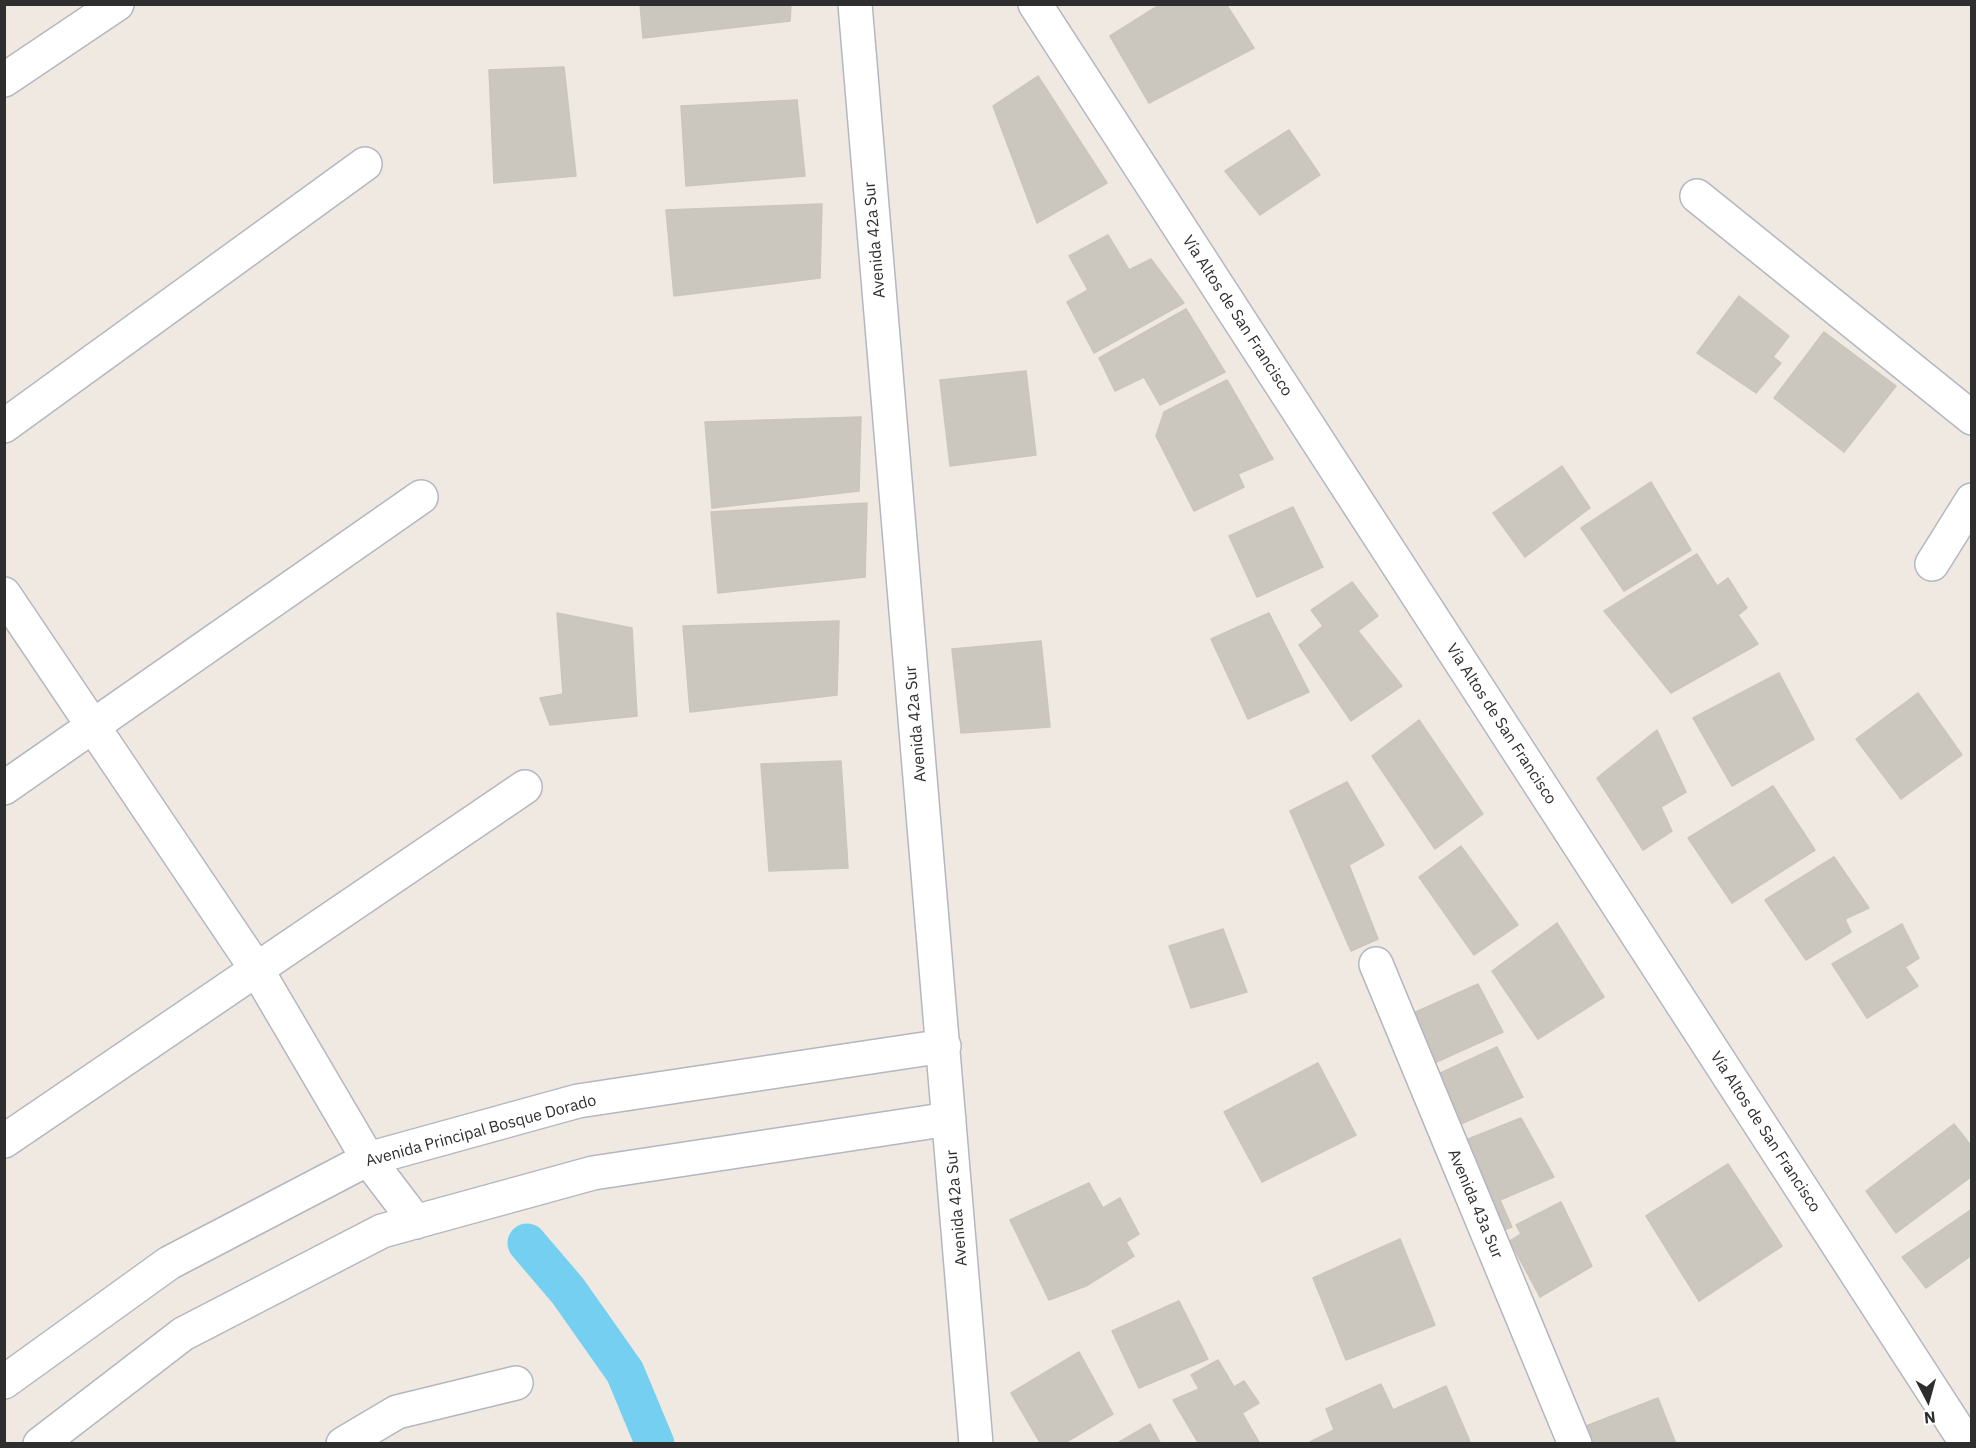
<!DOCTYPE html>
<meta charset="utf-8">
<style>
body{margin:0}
#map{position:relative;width:1976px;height:1448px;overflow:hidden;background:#efe9e1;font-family:"IBM Plex Sans",sans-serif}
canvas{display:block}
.frame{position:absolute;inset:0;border:6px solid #2e2e2e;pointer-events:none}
.north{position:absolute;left:1898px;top:1370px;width:60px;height:60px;-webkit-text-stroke:4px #fff;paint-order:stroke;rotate:174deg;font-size:16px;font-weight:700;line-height:24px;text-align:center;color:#2e2e2e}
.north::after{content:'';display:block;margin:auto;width:21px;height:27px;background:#2e2e2e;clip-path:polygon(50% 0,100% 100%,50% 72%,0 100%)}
</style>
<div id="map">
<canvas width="1976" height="1448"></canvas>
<div class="frame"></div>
<div class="north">N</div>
</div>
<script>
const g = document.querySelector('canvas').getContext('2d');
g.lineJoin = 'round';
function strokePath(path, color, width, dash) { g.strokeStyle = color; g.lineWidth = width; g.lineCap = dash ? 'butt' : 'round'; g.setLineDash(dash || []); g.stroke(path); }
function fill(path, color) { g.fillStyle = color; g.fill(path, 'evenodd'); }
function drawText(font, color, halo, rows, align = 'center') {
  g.font = font + ' "IBM Plex Sans",sans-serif'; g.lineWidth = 5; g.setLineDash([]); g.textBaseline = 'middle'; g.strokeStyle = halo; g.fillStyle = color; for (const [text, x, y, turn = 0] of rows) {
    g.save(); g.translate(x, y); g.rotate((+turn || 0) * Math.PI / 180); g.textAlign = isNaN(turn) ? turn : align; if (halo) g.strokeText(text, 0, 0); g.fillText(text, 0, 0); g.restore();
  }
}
const canal = new Path2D(`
 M527,1243L568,1291L625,1372L655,1444`);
const building = new Path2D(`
 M640,4H791L790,21L643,38Z
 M1161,4H1226L1254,48L1149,103L1110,36Z
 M564,67L576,176L494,183L489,70Z
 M1038,76L1107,183L1037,223L993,106Z
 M797,100L805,176L686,186L681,106Z
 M1289,130L1320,175L1260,215L1225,171Z
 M822,204L820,278L674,296L666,210Z
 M1108,235L1129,270L1151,259L1184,303L1094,353L1067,302L1088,290L1069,256Z
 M1739,296L1789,336L1773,357L1781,363L1756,393L1697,353Z
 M1186,309L1225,372L1160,405L1144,377L1115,391L1099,358Z
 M1824,332L1896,386L1844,452L1774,398Z
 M1026,371L1036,455L950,466L940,380Z
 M1227,380L1273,459L1238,474L1244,487L1194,511L1156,436L1164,412Z
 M861,417L859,491L712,508L705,422Z
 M1562,466L1590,508L1525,557L1493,513Z
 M1651,482L1691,550L1624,591L1581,528Z
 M867,503L865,577L718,593L711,512Z
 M1293,507L1323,567L1257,597L1229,536Z
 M1697,554L1717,586L1728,578L1747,608L1738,615L1758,644L1671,693L1604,611Z
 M1352,582L1378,616L1358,631L1402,686L1351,721L1299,645L1323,626L1311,610Z
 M557,613L632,628L637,716L550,725L540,698L563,694Z
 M1269,613L1309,692L1248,719L1211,639Z
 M839,621L837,695L690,712L683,626Z
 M1041,641L1050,727L961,733L952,649Z
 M1779,673L1814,739L1732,786L1693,718Z
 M1918,693L1962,755L1901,799L1856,739Z
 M1419,720L1483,814L1435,849L1372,756Z
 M1657,730L1686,792L1661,807L1672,831L1643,850L1597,778Z
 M841,761L848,868L769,871L761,764Z
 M1347,782L1384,845L1349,865L1378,939L1351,951L1290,811Z
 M1773,786L1815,850L1732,903L1688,838Z
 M1461,846L1518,925L1474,955L1419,877Z
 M1834,857L1869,908L1845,919L1851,932L1806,960L1765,900Z
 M1557,923L1604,997L1538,1039L1492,971Z
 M1902,924L1919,958L1905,967L1918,986L1867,1018L1832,964Z
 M1223,929L1247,992L1191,1008L1169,946Z
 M1478,984L1503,1032L1432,1064L1409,1015Z
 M1497,1047L1523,1097L1456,1126L1434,1076Z
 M1318,1063L1356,1135L1262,1182L1224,1112Z
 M1521,1118L1554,1177L1500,1200L1512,1227L1498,1232L1458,1143Z
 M1954,1124L1972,1147V1176L1896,1233L1866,1191Z
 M1728,1164L1782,1246L1699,1301L1646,1216Z
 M1089,1183L1103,1208L1120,1198L1139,1234L1126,1242L1134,1256L1086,1286L1049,1300L1010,1220Z
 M1561,1202L1592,1266L1540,1297L1510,1241L1521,1234L1516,1225Z
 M1972,1209V1255L1926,1288L1902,1257Z
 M1400,1239L1435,1325L1346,1360L1313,1278Z
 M1179,1301L1208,1359L1139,1388L1112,1331Z
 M1079,1352L1113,1414L1063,1444H1041L1011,1393Z
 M1218,1360L1234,1387L1244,1381L1259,1403L1242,1413L1260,1444H1199L1173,1400L1199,1389L1191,1375Z
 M1381,1384L1393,1410L1446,1386L1471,1444H1311L1310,1442L1334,1430L1326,1409Z
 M1658,1398L1676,1444H1587L1581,1428Z
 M1150,1424L1161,1444H1116Z`);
const minor = new Path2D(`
 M855,4L976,1444
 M4,80L117,4
 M1697,196L1972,418
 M4,426L365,164
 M1932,564L1972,500
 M4,594L257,970L368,1159L416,1222
 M4,788L421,497
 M1376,964L1575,1444
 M4,1141L525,787
 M4,1382L169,1263L368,1159L578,1101L944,1046
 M40,1444L183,1334L382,1231L593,1173L949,1119
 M343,1444L397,1412L516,1383`);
const tertiary = new Path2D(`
 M1035,4L1967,1444`);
const streetNames = [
 ["Avenida 42a Sur",875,240,-95],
 ["Vía Altos de San Francisco",1237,316,57],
 ["Avenida 42a Sur",916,724,-95],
 ["Vía Altos de San Francisco",1501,724,57],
 ["Avenida Principal Bosque Dorado",481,1131,-15],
 ["Vía Altos de San Francisco",1765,1132,57],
 ["Avenida 43a Sur",1475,1204,67],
 ["Avenida 42a Sur",957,1208,-95]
];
strokePath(canal, '#75cff0', 39);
fill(building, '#cbc7bf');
strokePath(building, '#cbc5ba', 1.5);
strokePath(minor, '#b4b7c1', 36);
strokePath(tertiary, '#b4b7c1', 36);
strokePath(minor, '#fff', 33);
strokePath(tertiary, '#fff', 33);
drawText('16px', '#2e2e2e', '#fff', streetNames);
</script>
